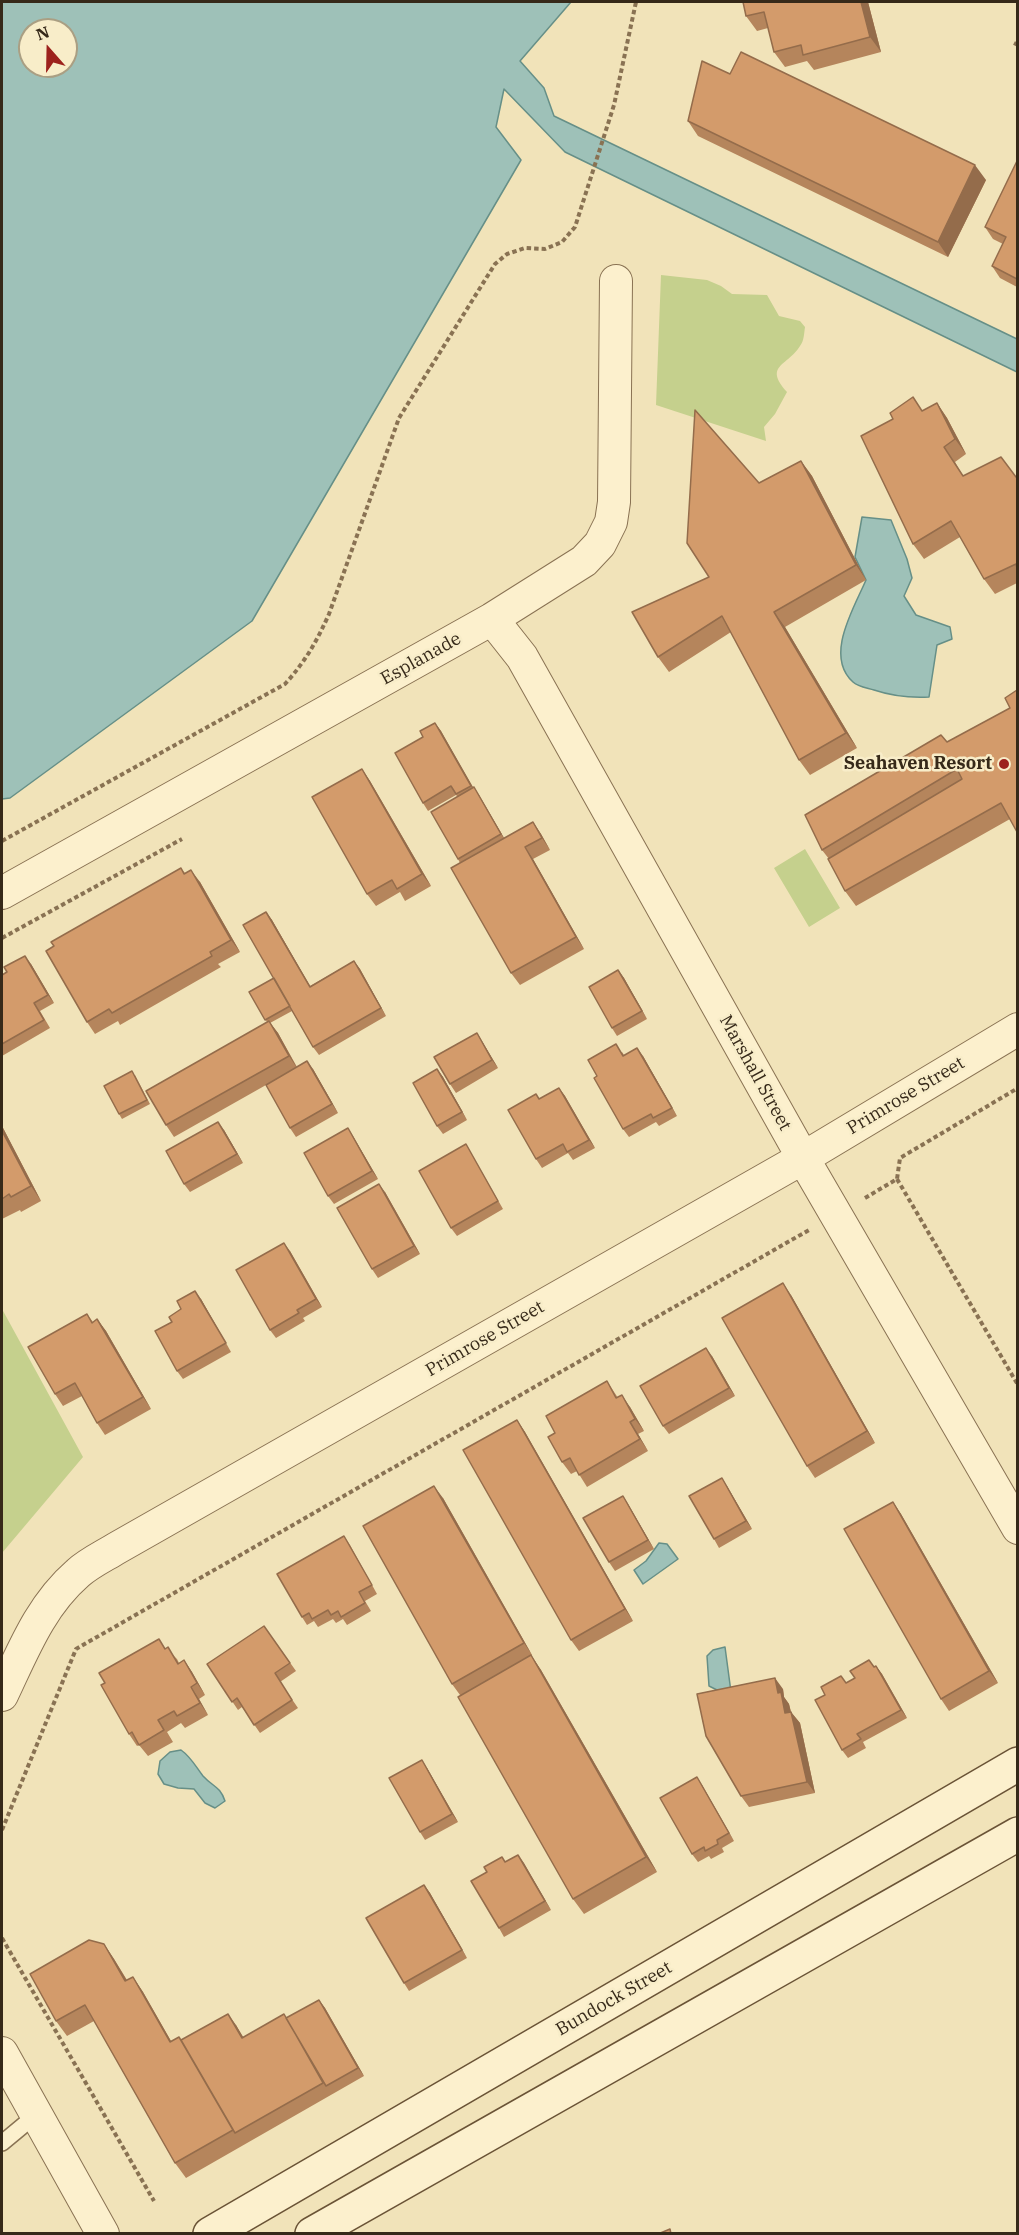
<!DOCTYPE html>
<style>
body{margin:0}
#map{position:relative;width:1019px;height:2235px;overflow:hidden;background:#f1e3b9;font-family:"IBM Plex Serif",serif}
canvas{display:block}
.frame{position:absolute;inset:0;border:3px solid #362919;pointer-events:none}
.north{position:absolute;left:18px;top:18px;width:60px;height:60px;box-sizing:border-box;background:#f8edc9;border:2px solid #aa9f83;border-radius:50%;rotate:340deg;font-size:16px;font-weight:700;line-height:24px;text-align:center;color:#362919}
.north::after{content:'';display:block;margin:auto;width:21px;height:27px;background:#9d221d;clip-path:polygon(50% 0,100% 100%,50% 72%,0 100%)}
</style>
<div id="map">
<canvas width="1019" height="2235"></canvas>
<div class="frame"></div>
<div class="north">N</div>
</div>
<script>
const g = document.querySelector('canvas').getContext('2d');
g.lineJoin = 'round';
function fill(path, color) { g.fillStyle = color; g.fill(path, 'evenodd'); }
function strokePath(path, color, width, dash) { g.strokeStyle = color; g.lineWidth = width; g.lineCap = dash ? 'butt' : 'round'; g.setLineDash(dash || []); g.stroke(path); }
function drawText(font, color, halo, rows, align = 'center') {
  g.font = font + ' "IBM Plex Serif",serif'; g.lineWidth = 5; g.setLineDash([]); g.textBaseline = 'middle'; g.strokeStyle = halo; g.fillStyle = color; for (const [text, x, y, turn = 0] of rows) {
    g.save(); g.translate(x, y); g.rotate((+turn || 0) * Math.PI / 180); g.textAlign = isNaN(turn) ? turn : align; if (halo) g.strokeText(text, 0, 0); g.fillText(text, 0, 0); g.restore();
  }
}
const green = new Path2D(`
 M661,275L707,280L721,286L732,294L767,295L779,316L800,321L805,327C804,334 804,341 800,346C788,366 763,365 787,392L775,414L764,427L766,441L656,405Z
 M805,849L840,908L809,927L774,868Z
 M2,1309L83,1457L2,1553Z`);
const water = new Path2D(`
 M2,2H571L520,61L544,88L554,116L1017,339V372L565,152L504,89L496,127L521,160L252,621L10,798L2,799ZM30,30H66V66H30Z
 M862,517L891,520L907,559L912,578L904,596L916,615L950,627L952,639L937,645L929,697C910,698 892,696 874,690C868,688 858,687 853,682C824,656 854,608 866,580L855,557Z
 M659,1543L667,1544L678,1559L643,1584L634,1570L646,1561Z
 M725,1647L731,1692L723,1693L709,1686L707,1656L713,1650Z
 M181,1750C191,1757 196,1767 203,1776C213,1787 220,1786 225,1801L215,1808L205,1803L194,1789L178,1788L164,1784L158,1774L160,1761L170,1752Z`);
const path = new Path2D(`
 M1014,43L1018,45
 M2,841L285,684C305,662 317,641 329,614L399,418L495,264L507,254L525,248L545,249L562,242L575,227L614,105L636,2
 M2,938L182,839
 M897,1179L1018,1385
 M865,1198L897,1179L900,1158L1018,1088
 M2,1830L76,1649L809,1230
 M2,1938L154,2201`);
const lane = new Path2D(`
 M2,2143L37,2114`);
const street = new Path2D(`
 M492,619L522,657L803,1158L1018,1528
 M2,893L492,619L584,561L600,544L611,522L614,502L616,281
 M2,1695C23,1651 40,1606 78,1573C89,1563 104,1556 117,1548L803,1158L1018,1029
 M2,2053L103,2234`);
const secondary = new Path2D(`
 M210,2234L1018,1764
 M312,2234L1018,1834`);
const wall = new Path2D(`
 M743,2H868L881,52L814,70L807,61L785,67L774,52L768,28L757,31L746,16Z
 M730,74L986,180L948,257L698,136L688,121Z
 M1017,161V287L1000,278L992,266L1003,244L993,239L985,227Z
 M937,403L947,418L966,454L955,462L963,476L1016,477L1017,476V583L995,594L984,579L960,537L924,559L913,544L893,419L923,411Z
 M801,461L812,476L866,580L785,627L857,748L810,775L799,760L731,632L669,672L658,657L709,577L759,483Z
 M1010,708V819L856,906L845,891L829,859L822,850L947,742Z
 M435,723L441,731L473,788L479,795L504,838L533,822L541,834L550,850L533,859L584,949L520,985L511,973L460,863L458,859L457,796L456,795L428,811L423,803V737Z
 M362,769L370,781L431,886L405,901L400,892L376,906L367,894Z
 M181,868L185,873L200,882L240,952L218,964L221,967L120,1025L118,1021L95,1034L87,1022Z
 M266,912L272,920L310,986L354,961L360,969L386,1016L319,1055L313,1047L292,1011L270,1023L278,1033L297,1067L313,1069L338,1113L296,1137L290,1128L266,1085L174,1137L166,1125L267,1022L249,992L274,978Z
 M31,964L54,1003L40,1011L50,1028L2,1056V975Z
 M618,970L624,978L647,1019L617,1036L612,1028Z
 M477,1033L498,1068L456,1093L450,1084Z
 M622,1052L624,1055L643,1056L677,1116L659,1126L656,1122L629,1137L623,1129L597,1076Z
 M437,1069L443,1077L467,1120L443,1134L437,1126Z
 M135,1075L150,1104L122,1119L119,1114Z
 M559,1088L565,1096L595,1148L573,1160L568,1153L542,1168L536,1159L540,1099Z
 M2,1126L41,1201L21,1212L20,1210L2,1219Z
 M348,1128L378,1179L334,1204L328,1196Z
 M224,1130L243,1163L190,1192L184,1184Z
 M466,1144L471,1153L503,1209L457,1236L451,1228Z
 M385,1192L420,1254L378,1278L372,1269Z
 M290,1251L322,1307L303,1318L305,1321L276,1338L270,1330Z
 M791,1295L875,1443L815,1478L807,1466Z
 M201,1299L231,1352L183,1379L177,1371L172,1322L181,1309Z
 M87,1314L93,1322L97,1319L106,1331L151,1409L105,1435L97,1423L82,1396L63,1406L55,1394Z
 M712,1356L735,1396L669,1434L663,1426Z
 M607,1381L618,1398L630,1407L644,1431L638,1434L648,1451L587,1487L577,1471L571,1474L562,1462L555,1433Z
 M517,1420L525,1432L633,1621L579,1651L571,1640Z
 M727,1486L752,1529L719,1548L714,1539Z
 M623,1496L628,1504L654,1549L615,1571L609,1562Z
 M443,1498L532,1655H531L541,1670L657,1872L584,1914L573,1899L460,1695L452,1684Z
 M893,1502L901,1514L998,1683L949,1711L941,1699Z
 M344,1536L350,1545L377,1594L365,1601L371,1611L347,1625L343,1619L336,1623L333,1619L318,1627L314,1621L307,1625L302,1617Z
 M264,1626L296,1671L280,1682L298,1708L260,1733L242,1707L238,1710L207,1664Z
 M166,1648L177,1659L179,1663L184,1660L192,1672L205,1695L199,1699L208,1715L185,1728L181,1723L167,1732L173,1742L148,1756L139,1745L137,1746L129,1734Z
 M876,1666L882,1674L907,1718L863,1742L866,1748L848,1758L842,1750L874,1667Z
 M783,1689L784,1697L789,1704L791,1712L800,1723L815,1793L749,1807L741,1796Z
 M427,1768L458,1822L425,1840L420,1832Z
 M702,1785L734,1841L722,1848L724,1852L711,1859L709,1856L698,1862L692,1854Z
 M518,1855L551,1910L504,1937L499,1928L505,1862Z
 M424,1885L430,1893L467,1958L409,1991L404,1983Z
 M104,1944L114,1959L127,1980L133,1977L143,1992L171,2041L181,2040L236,2025L243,2038L286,2018L319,2000L325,2008L364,2076L186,2178L175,2163L94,2021L67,2036L56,2021Z`);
const shadedWall = new Path2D(`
 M861,2H868L881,52L870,37Z
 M975,165L986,180L948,257L938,242Z
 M937,403L947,418L966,454L955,439Z
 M801,461L812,476L866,580L856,565Z
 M774,612L785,627L857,748L846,733Z
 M435,723L441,731L477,794L471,786Z
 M362,769L370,781L431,886L422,874Z
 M474,787L479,795L507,843L501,834Z
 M533,822L541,834L550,850L542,838Z
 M525,847L533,859L584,949L576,937Z
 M191,870L200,882L240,952L231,940Z
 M266,912L272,920L315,995L310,987Z
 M25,956L31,964L54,1003L48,995Z
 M354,961L360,969L386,1016L381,1008Z
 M618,970L624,978L647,1019L642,1011Z
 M269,1021L278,1033L297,1068L289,1056Z
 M477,1033L482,1041L498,1068L492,1060Z
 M637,1048L643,1056L677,1116L672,1108Z
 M307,1061L313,1069L338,1113L332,1104Z
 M437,1069L443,1077L467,1120L462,1112Z
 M559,1088L565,1096L595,1148L589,1140Z
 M218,1122L224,1130L243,1163L237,1154Z
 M2,1126L41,1201L31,1186L2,1131Z
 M348,1128L353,1136L378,1179L372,1171Z
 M379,1184L385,1192L420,1254L414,1246Z
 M284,1243L290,1251L322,1307L316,1299Z
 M783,1283L791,1295L875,1443L867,1431Z
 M195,1291L201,1299L231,1352L226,1343Z
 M97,1319L106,1331L151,1409L143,1397Z
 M706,1348L712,1356L735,1396L729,1388Z
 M622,1395L630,1407L644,1431L635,1419Z
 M517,1420L525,1432L633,1621L625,1609Z
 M630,1422L638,1434L648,1451L640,1439Z
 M722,1478L727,1486L752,1529L746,1521Z
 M434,1486L443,1498L532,1655L524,1643Z
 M623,1496L628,1504L654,1549L648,1540Z
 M893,1502L901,1514L998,1683L989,1671Z
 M531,1655L541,1670L657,1872L646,1857Z
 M184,1660L192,1672L205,1695L197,1683Z
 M876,1666L882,1674L907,1718L901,1710Z
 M775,1678L783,1689L784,1697L789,1704L794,1725L785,1713L778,1693Z
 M191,1687L199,1699L208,1715L200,1703Z
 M791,1712L800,1723L815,1793L807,1782Z
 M422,1760L427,1768L458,1822L452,1814Z
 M697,1777L702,1785L734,1841L729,1833Z
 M518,1855L524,1863L551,1910L545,1901Z
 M424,1885L430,1893L467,1958L462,1950Z
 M104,1944L114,1959L136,1996L125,1981Z
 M133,1977L143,1992L180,2057L170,2042Z
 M319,2000L325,2008L364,2076L358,2068Z
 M228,2014L236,2025L251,2050L242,2038Z`);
const building = new Path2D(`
 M743,2H861L870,37L803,55L801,45L774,52L764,12L746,16Z
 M741,52L975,165L938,242L688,121L702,61L730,74Z
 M1017,161V279L992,266L1006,237L985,227Z
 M913,397L922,411L937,403L955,439L944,447L963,476L1001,457L1016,477L1017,476V568L1016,564L984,579L951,521L913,544L861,436L893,419L890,413Z
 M695,410L759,483L801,461L856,565L774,612L846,733L799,760L722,616L658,657L632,612L709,577L687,543Z
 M1017,690V832L1001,803L845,891L828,859L962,779L957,769L822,850L805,815L941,735L947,742L1010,708L1005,698Z
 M435,723L471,786L456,794L451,786L423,803L395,753L423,737L420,731Z
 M362,769L422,874L397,889L392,880L367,894L312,797Z
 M474,787L501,834L458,859L431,812Z
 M533,822L542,838L525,847L576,937L511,973L451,868Z
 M181,868L184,874L191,870L231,940L210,952L212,956L112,1013L109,1009L87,1022L46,951L54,946L51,942Z
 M266,912L310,987L354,961L381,1008L313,1047L243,925Z
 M25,956L48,995L34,1003L44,1020L2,1044V975L7,972L4,967Z
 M618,970L642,1011L612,1028L589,987Z
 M274,978L290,1006L265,1020L249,992Z
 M269,1021L289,1056L166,1125L146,1091Z
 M477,1033L492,1060L450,1084L434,1057Z
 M616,1044L623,1056L637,1048L672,1108L653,1118L651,1114L623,1129L594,1078L597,1076L588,1060Z
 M307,1061L332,1104L290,1128L266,1085Z
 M437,1069L462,1112L437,1126L413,1083Z
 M132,1071L147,1100L119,1114L104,1086Z
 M559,1088L589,1140L567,1152L563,1144L536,1159L508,1110L536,1094L539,1099Z
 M218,1122L237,1154L184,1184L166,1151Z
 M348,1128L372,1171L328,1196L304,1153Z
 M2,1131L31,1186L11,1197L9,1194L2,1199Z
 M466,1144L498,1201L451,1228L419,1171Z
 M379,1184L414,1246L372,1269L337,1208Z
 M284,1243L316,1299L297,1310L299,1313L270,1330L236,1270Z
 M783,1283L867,1431L807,1466L722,1318Z
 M195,1291L226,1343L177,1371L155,1331L172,1322L169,1317L181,1309L177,1301Z
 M87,1314L92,1323L97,1319L143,1397L97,1423L75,1383L55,1394L28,1347Z
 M706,1348L729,1388L663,1426L640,1386Z
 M607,1381L616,1398L622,1395L635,1419L630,1422L640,1439L579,1475L570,1458L562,1462L548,1437L555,1433L546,1416Z
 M517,1420L625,1609L571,1640L463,1450Z
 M722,1478L746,1521L714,1539L689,1496Z
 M434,1486L524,1643L452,1684L363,1526Z
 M623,1496L648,1540L609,1562L583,1518Z
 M893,1502L989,1671L941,1699L844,1529Z
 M344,1536L372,1585L359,1592L365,1603L341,1617L338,1611L331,1615L328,1610L312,1619L309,1613L302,1617L277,1574Z
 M264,1626L290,1663L275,1673L292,1700L254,1725L237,1698L232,1702L207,1664Z
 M159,1639L165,1649L168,1647L178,1664L184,1660L197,1683L191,1687L200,1703L177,1716L174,1711L158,1720L164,1730L139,1745L132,1732L129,1734L101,1685L105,1683L99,1673Z
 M531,1655L646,1857L573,1899L458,1697Z
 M869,1660L874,1667L876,1666L901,1710L857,1734L861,1739L842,1750L815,1700L825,1695L821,1687L841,1676L846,1683L855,1678L850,1671Z
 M775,1678L778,1693L781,1692L785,1713L791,1712L807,1782L741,1796L706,1736L697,1694Z
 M422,1760L452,1814L420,1832L389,1778Z
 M697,1777L729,1833L717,1840L718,1844L705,1851L704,1847L692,1854L660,1798Z
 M518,1855L545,1901L499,1928L471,1881L487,1872L484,1867L502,1857L505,1862Z
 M424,1885L462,1950L404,1983L366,1918Z
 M89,1940L104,1944L125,1981L133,1977L170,2042L179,2037L233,2130L175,2163L85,2005L56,2021L30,1974Z
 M319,2000L358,2068L326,2086L286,2018Z
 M228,2014L242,2038L284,2014L323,2083L235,2133L181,2040Z
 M670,2229L671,2234H658Z`);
const markers = [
 [1004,764,6,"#9d221d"]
];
const streetNames = [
 ["Esplanade",421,659,-29],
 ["Marshall Street",755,1073,61],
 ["Primrose Street",906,1096,-31],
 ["Primrose Street",485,1339,-30],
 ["Bundock Street",614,1999,-30]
];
const poiNames = [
 ["Seahaven Resort",992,764]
];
fill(green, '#c5d08d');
fill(water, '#9ec1b8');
strokePath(water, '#668f87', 1.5);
strokePath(lane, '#897253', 18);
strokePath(street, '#897253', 34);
strokePath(secondary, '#6a5336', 36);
strokePath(path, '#897253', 4, [4.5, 3]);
strokePath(lane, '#fcf0cd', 15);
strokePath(street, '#fcf0cd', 32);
strokePath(secondary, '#fcf0cd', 33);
fill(wall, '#b5855c');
fill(shadedWall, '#946c4b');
fill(building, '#d39b6b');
strokePath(building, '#946c4b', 1.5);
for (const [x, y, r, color] of markers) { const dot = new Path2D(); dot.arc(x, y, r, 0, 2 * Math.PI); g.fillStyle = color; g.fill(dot); strokePath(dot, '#f8edc9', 2); }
drawText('18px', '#362919', '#f8edc9', streetNames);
drawText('bold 18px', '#362919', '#f8edc9', poiNames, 'right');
</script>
